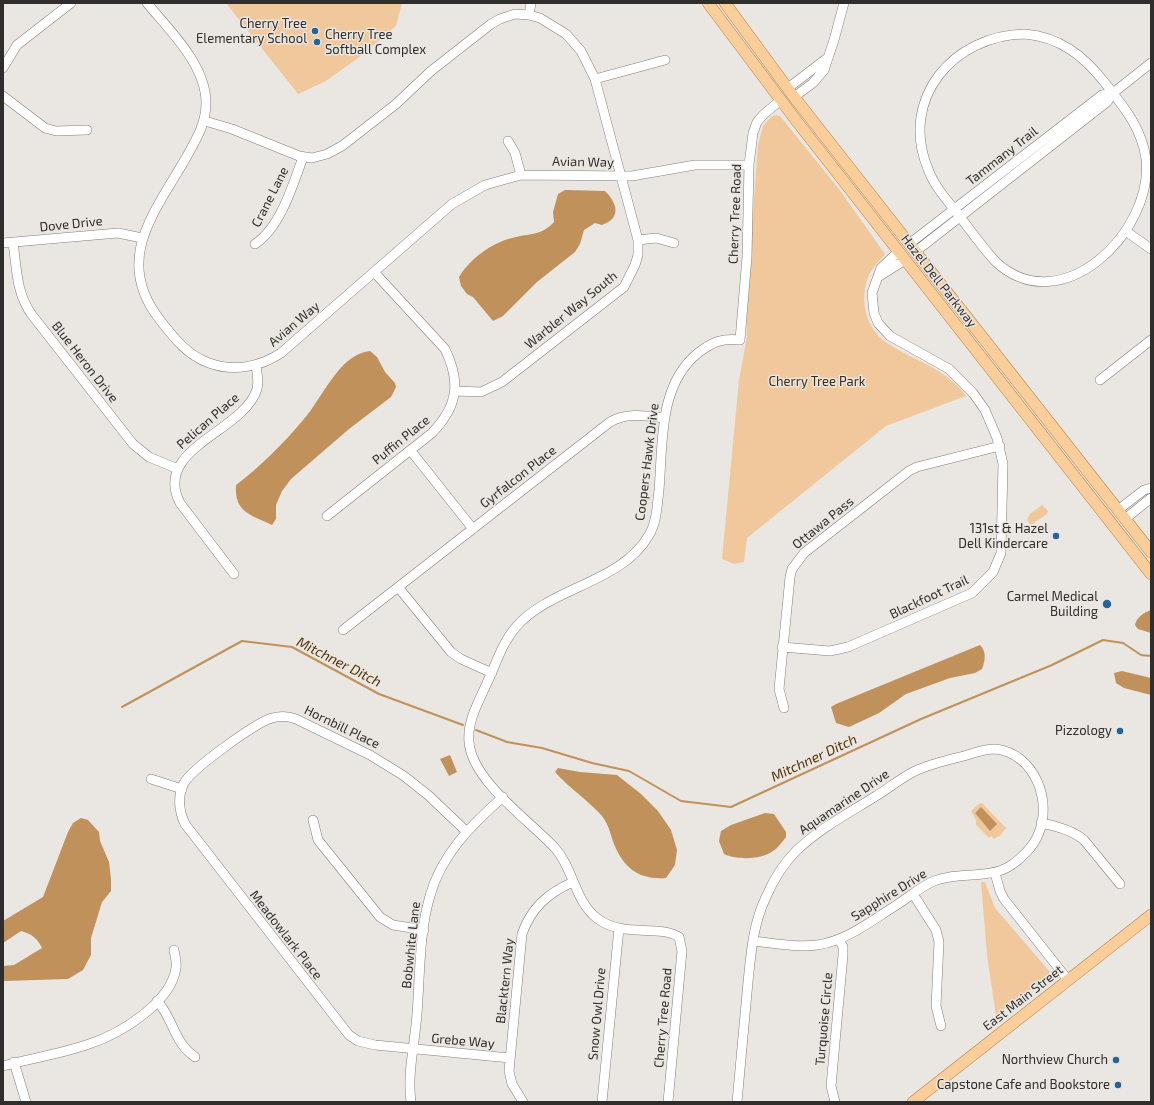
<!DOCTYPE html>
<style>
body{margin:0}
#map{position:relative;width:1154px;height:1105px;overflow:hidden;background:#eae6e1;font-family:"Exo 2",sans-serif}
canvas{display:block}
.frame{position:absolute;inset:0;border:4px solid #2f2e2c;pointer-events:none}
</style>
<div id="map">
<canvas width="1154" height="1105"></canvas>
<div class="frame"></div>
</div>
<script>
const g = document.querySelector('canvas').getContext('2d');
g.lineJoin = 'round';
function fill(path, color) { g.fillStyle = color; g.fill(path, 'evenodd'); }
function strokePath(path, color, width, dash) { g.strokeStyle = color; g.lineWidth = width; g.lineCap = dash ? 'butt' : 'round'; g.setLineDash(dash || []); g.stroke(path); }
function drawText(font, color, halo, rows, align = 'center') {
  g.font = font + ' "Exo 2",sans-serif'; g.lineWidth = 3; g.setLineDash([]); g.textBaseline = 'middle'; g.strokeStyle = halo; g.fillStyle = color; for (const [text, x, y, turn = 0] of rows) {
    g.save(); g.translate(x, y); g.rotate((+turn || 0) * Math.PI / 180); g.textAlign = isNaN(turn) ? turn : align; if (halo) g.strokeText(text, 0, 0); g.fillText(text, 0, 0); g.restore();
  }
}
const green = new Path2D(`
 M226,3H402L396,26L358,58L326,81L298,94Z
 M776,115L780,116L839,189L885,254C880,260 875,265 871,271C858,295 864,328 887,343C914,361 946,368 966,396L886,426L747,538L744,562L734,564L722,559L739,380L747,337L746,306L758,145L763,126L771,117Z
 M1042,505L1048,511L1047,514L1031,525L1027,520L1030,514Z
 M980,803H982L1006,828L999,837L998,836L994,839L991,836L989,838L976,825V820L971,811Z
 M981,882H985L995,908L1050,972L1048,976L996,1016L987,955Z`);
const water = new Path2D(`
 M565,190L605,191C617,203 622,218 602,225L595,223L584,230L580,244L575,252L537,282L503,316L493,321L473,297L467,294L461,286L459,277C470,259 491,243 512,238C530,233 541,236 554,222L553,212L558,194Z
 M370,351L377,357L385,372L395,383L396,387L391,397L349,429L291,479L282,491L276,505V519L272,525C252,515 234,513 236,485C261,466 283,444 304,419C322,399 339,354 370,351Z
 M1151,610V633L1138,629L1135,625C1136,618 1144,612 1151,610Z
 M980,645C987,652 985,661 982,669L975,673L950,678L906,694L879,713L849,727L836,723L831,707L836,704Z
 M1122,671L1151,678V695L1124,688L1116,683L1114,673Z
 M450,755L457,772L449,776L440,759Z
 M558,768L580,772L617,775L641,794L658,811L671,830L677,850L675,865L666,878C640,880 624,869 614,844C610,833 609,825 602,816C588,800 569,788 555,772Z
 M981,807L997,824L990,831L975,813Z
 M765,813L774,814L786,832V837C782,842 778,848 773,851C761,860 736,860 724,854L719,841L721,831L731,825Z
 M81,818L88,820L99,832L100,841L109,862L111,879V891L102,902L91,938V955L83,970L68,979L3,981V966L14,965L42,948C37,938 32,934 21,931L3,943V921L43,897L68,832L73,823Z`);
const stream = new Path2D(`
 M122,707L242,641L292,647L379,694L463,725
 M476,730L507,742L542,748L592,763L629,771L681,801L731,807L921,719L1052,665L1103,640L1123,643L1141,655L1151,656`);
const minor = new Path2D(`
 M147,3C170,31 206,65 206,103C206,123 197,138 187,156C156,211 112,259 160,320C174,338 187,355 209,363C233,372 260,367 281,353L452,204L485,185L521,175L632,176L695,165H749
 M529,15L531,3
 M1025,34C1060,37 1084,56 1105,83C1123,106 1142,128 1146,159C1154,232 1061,322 996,262C982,247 970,230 958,214C947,200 934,186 928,169C899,99 953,35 1025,34Z
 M3,68L17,45L71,3
 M595,79L665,60
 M788,88L826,59
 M3,96L45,128L56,131L87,130
 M794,97L813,83L824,70L834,40L844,3
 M205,121L232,129L299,156L312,158L327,154L342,146L396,104L431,71L491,24L500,19L515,14L529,15L540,18L566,34L581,51L595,79L638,240V255L635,265L624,287L502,382L481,392L455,391
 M508,141L515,153L521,175
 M1127,232L1151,249
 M638,240L656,238L674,243
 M3,243L118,233L142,238
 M13,243C17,269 16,293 32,315L133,444L149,457L178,469
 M255,244C280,228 293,185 303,157
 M909,244L1102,95L1113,93
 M915,252L1107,102L1113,93L1151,63
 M878,277L905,260
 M1100,380L1151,340
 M411,451L473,529
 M1118,510L1144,490L1151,488
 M327,516L432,433C458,406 461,382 445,349L374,272
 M1125,519L1151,498
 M234,574L180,503C152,448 244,432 257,389C259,381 257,373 256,365
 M398,587L451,652L461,659L492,673
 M343,630L610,422C627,412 647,416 665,418
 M782,647L830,651L848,647L972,593L993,572L1001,553L1003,464L997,438L985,410L973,393L949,369L890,336L878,323L874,313L872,293L881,268L898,252
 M784,708L779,689L790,577L792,569L804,553L909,471L917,467L1000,446
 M151,779L182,789
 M313,820L318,840L380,917L393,925L424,930
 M1041,823C1057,826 1072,830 1084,840L1120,884
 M467,832L428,795L404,776L370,755L296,719C288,716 280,716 272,718C255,723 193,768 184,783C177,797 179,811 185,824L349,1035L358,1041L375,1045L510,1058
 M995,873L1000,891L1004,899L1068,980
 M913,894L936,930L939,942L936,1006L941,1026
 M157,1001C174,1019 173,1042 195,1057
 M14,1062L26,1102
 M3,1066C31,1058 61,1054 89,1044C120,1034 171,1003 176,968C177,962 175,956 174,950
 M411,1102C407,1073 415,1043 417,1014C420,976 419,932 430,896C441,855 472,824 503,797
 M523,1102L512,1084L509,1071L522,934C531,908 548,893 573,882
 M602,1102L619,928
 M668,1102L682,951L679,937C658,924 624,938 598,919C574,901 574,869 555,848C529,820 472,781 469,742C467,721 479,701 487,683C496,664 502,643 516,627C550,587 622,583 649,535C657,522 657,505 659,490C663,444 658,385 698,353C712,342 722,338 740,340L747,257L749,165L753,133L757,122L764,114L781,100
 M737,1102C741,1062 744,1022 748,982C751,953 753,924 766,897C773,881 784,863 796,851C820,828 849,813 876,796C889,788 901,778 915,771C930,764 948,760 964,756C974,753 984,749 995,749C1035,753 1053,802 1038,835C1033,847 1021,859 1010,866C987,880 958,871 934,881C920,887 908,898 895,906C871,921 846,941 817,945C796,948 773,943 753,941
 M835,1102L831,1086L843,955V947L839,939`);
const major = new Path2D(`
 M708,3L795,119L1151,574
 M725,3L794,97L1151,552
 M913,1102L1151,915`);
const markers = [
 [315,31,4,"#256399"],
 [317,42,4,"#256399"],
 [1056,536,4,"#256399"],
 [1107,604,5,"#256399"],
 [1120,731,4,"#256399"],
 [1116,1060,4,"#256399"],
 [1118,1085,4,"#256399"]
];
const poiNames = [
 ["Cherry Tree",307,24],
 ["Elementary School",307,39],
 ["Cherry Tree",325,35,"left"],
 ["Softball Complex",325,50,"left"],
 ["131st & Hazel",1048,529],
 ["Dell Kindercare",1048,544],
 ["Carmel Medical",1098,597],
 ["Building",1098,612],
 ["Pizzology",1112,731],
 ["Northview Church",1108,1060],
 ["Capstone Cafe and Bookstore",1110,1085]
];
const streetNames = [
 ["Tammany Trail",1002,156,-38],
 ["Avian Way",583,162,1],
 ["Crane Lane",270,197,-63],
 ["Cherry Tree Road",735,214,-88],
 ["Dove Drive",71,224,-6],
 ["Hazel Dell Parkway",939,281,52],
 ["Warbler Way South",571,310,-39],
 ["Avian Way",294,324,-40],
 ["Blue Heron Drive",85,362,52],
 ["Pelican Place",208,421,-41],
 ["Puffin Place",401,440,-39],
 ["Coopers Hawk Drive",647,462,-83],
 ["Gyrfalcon Place",518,477,-38],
 ["Ottawa Pass",823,523,-39],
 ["Blackfoot Trail",929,597,-25],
 ["Hornbill Place",342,727,26],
 ["Aquamarine Drive",844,802,-34],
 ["Sapphire Drive",889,895,-32],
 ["Meadowlark Place",286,935,52],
 ["Bobwhite Lane",411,945,-84],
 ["Blacktern Way",505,981,-84],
 ["East Main Street",1023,998,-38],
 ["Snow Owl Drive",597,1014,-85],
 ["Cherry Tree Road",663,1018,-85],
 ["Turquoise Circle",824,1019,-85],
 ["Grebe Way",463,1041,5]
];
const parkNames = [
 ["Cherry Tree Park",817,382]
];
const waterNames = [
 ["Mitchner Ditch",339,662,27],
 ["Mitchner Ditch",814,758,-25]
];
fill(green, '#f1c89c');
fill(water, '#c0915a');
strokePath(stream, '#c0915a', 2);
strokePath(minor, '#827e7a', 10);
strokePath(major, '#b08148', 12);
strokePath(minor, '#fff', 9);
strokePath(major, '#face9a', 11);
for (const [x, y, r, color] of markers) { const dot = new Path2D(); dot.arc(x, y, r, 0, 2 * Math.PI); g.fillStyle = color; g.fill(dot); strokePath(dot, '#eae6e1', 1.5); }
drawText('13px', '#2f2e2c', '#eae6e1', poiNames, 'right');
drawText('13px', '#2f2e2c', '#eae6e1', streetNames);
drawText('13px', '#3f2a11', '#eae6e1', parkNames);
drawText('italic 14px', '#533204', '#eae6e1', waterNames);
</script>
